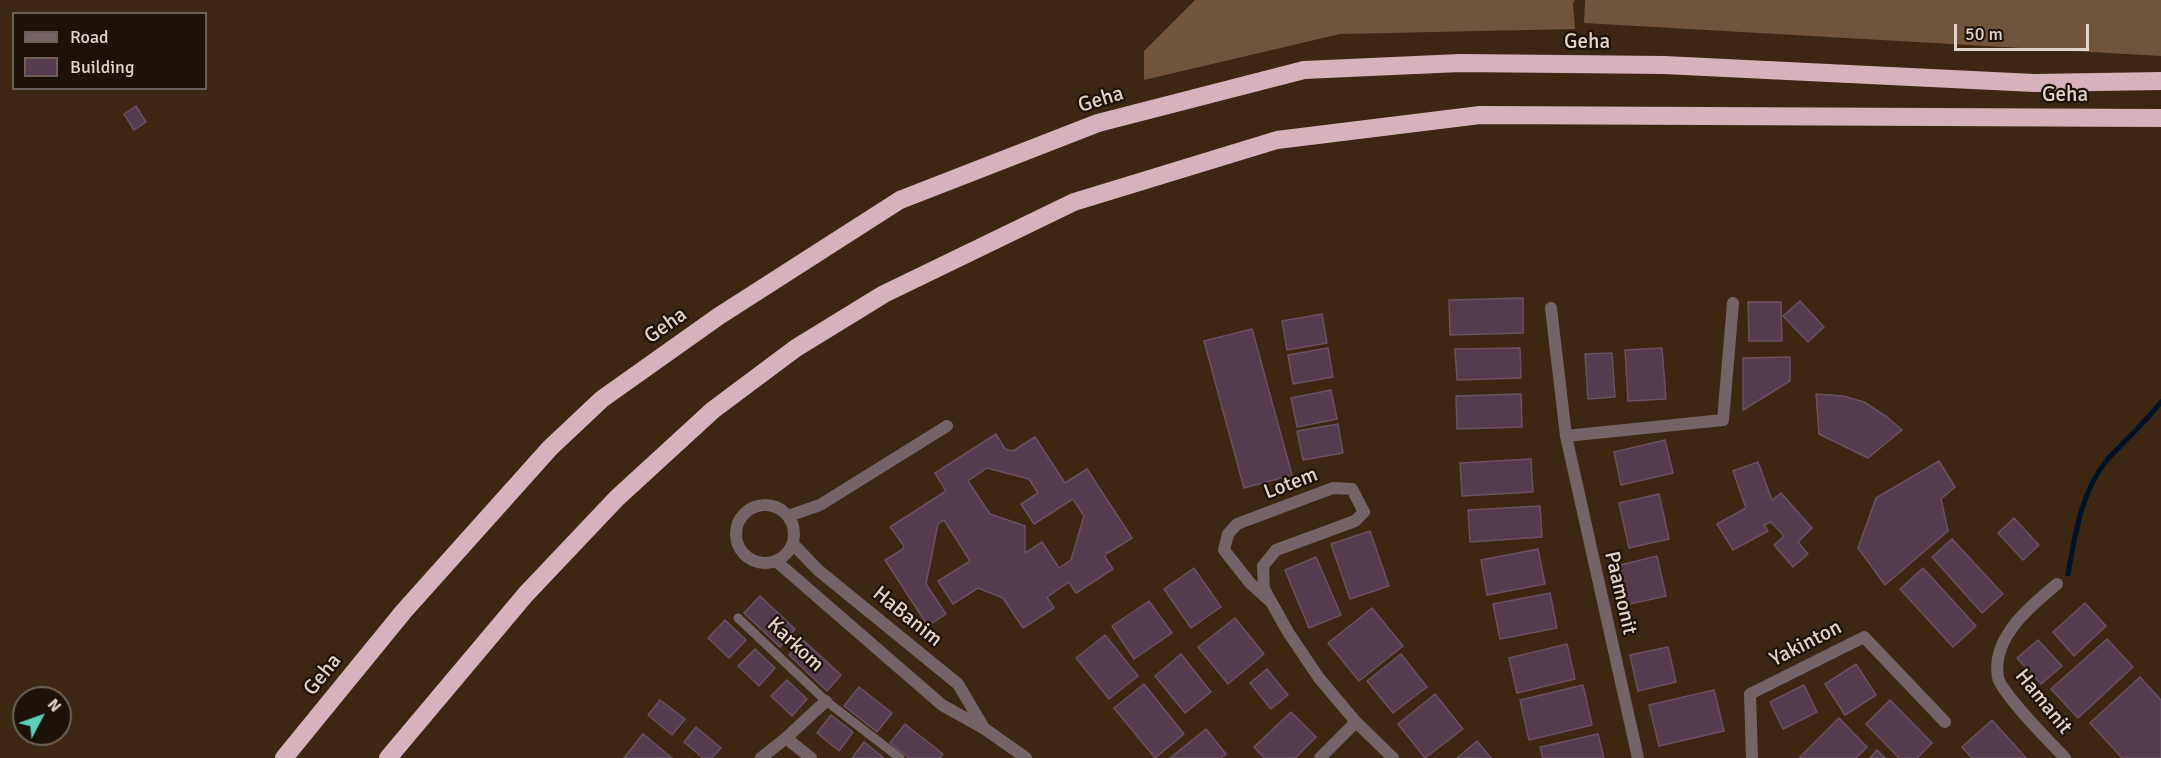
<!DOCTYPE html>
<style>
body{margin:0}
#map{position:relative;width:2161px;height:758px;overflow:hidden;background:#3d2713;font-family:Signika,sans-serif}
canvas{display:block}
.legend{position:absolute;left:12px;top:12px;width:195px;height:78px;box-sizing:border-box;background:#1c120a;border:2px solid #6c6056;margin:0;padding:8px 10px;list-style:none;font-size:18px;color:#e3d4c9}
.legend li{display:flex;align-items:center;gap:12px;height:30px}
.legend b{width:30px;border:2px solid #6c6056}
.north{position:absolute;left:12px;top:686px;width:60px;height:60px;box-sizing:border-box;background:#1c120a;border:2px solid #6c6056;border-radius:50%;rotate:49deg;font-size:16px;font-weight:700;line-height:24px;text-align:center;color:#e3d4c9}
.north::after{content:'';display:block;margin:auto;width:21px;height:27px;background:#5eceb8;clip-path:polygon(50% 0,100% 100%,50% 72%,0 100%)}
.scale{position:absolute;left:1954px;top:24px;width:135px;height:27px;box-sizing:border-box;border:3px solid #e3d4c9;border-top:0;padding-left:8px;font-size:18px;line-height:21px;white-space:nowrap;color:#e3d4c9;-webkit-text-stroke:4px #1c120a;paint-order:stroke}
</style>
<div id="map">
<canvas width="2161" height="758"></canvas>
<ul class="legend">
<li><b style="height:8px;background:#746468"></b>Road</li>
<li><b style="height:16px;background:#553b4d"></b>Building</li>
</ul>
<div class="north">N</div>
<div class="scale">50 m</div>
</div>
<script>
const g = document.querySelector('canvas').getContext('2d');
g.lineJoin = 'round';
function fill(path, color) { g.fillStyle = color; g.fill(path, 'evenodd'); }
function strokePath(path, color, width, dash) { g.strokeStyle = color; g.lineWidth = width; g.lineCap = dash ? 'butt' : 'round'; g.setLineDash(dash || []); g.stroke(path); }
function drawText(font, color, halo, rows, align = 'center') {
  g.font = font + ' Signika,sans-serif'; g.lineWidth = 4.5; g.setLineDash([]); g.textBaseline = 'middle'; g.strokeStyle = halo; g.fillStyle = color; for (const [text, x, y, turn = 0] of rows) {
    g.save(); g.translate(x, y); g.rotate((+turn || 0) * Math.PI / 180); g.textAlign = isNaN(turn) ? turn : align; if (halo) g.strokeText(text, 0, 0); g.fillText(text, 0, 0); g.restore();
  }
}
const forest = new Path2D(`
 M1195,0H1575L1573,3L1575,29L1340,34L1144,80V51Z
 M1585,0H2161V56L1584,23Z`);
const stream = new Path2D(`
 M2068,574C2075,536 2081,491 2107,460C2125,440 2145,423 2161,402`);
const building = new Path2D(`
 M136,106L146,122L134,130L124,114Z
 M1523,298V333L1450,335L1449,300Z
 M1800,301L1824,327L1808,342L1783,316Z
 M1748,302H1781L1782,341H1749Z
 M1322,314L1327,343L1287,350L1282,321Z
 M1252,329L1292,475L1244,488L1204,341Z
 M1328,348L1333,377L1293,384L1288,355Z
 M1520,348L1521,378L1457,380L1455,349Z
 M1662,348L1666,399L1628,401L1625,350Z
 M1612,353L1615,397L1588,399L1585,354Z
 M1790,357V381L1743,410V358Z
 M1331,390L1337,419L1297,427L1291,398Z
 M1521,394L1522,427L1457,429L1456,396Z
 M1816,394L1843,396L1864,402L1887,417L1902,430L1868,458L1819,434Z
 M1338,424L1343,453L1303,460L1297,431Z
 M996,434L1005,449L1013,451L1035,437L1065,483L1087,469L1132,538L1108,553L1107,551L1105,557L1113,569L1076,593L1069,582L1047,597L1054,608L1023,628L1003,598L978,588L953,604L938,581L970,561L944,520L938,524L926,584L946,614L928,626L885,560L903,549L904,546L890,527L946,491L935,473ZM987,468L1029,479L1038,493L1021,504L1034,524L1073,499L1084,516L1071,560L1059,568L1042,542L1025,553V526L990,514L968,481Z
 M1665,440L1673,473L1621,485L1614,452Z
 M1531,459L1533,492L1462,496L1460,463Z
 M1939,461L1955,487L1941,499L1948,531L1885,585L1858,548L1876,498Z
 M1758,462L1772,500L1781,493L1812,528L1798,542L1808,554L1793,567L1774,545L1784,536L1771,522L1764,525L1768,531L1733,550L1717,524L1746,508L1733,471Z
 M1659,494L1669,539L1629,548L1619,503Z
 M1540,506L1542,537L1470,542L1468,510Z
 M2014,518L2039,545L2023,560L1998,533Z
 M1370,531L1389,586L1350,599L1331,544Z
 M1952,539L2003,594L1982,613L1932,557Z
 M1538,549L1545,584L1487,595L1481,560Z
 M1657,556L1666,596L1621,606L1612,567Z
 M1316,557L1341,615L1309,628L1285,570Z
 M1194,568L1221,607L1191,628L1164,589Z
 M1923,568L1976,626L1953,647L1900,589Z
 M1550,593L1557,628L1500,639L1493,604Z
 M760,596L795,629L780,647L744,613Z
 M1149,601L1172,633L1134,659L1112,626Z
 M2085,603L2106,626L2074,656L2053,632Z
 M1372,608L1403,646L1359,681L1328,643Z
 M1235,618L1264,654L1228,684L1198,647Z
 M725,620L746,640L729,658L708,638Z
 M1105,635L1138,676L1109,699L1076,658Z
 M2107,639L2133,667L2078,718L2051,689Z
 M803,640L841,675L827,691L789,655Z
 M2038,640L2062,666L2041,684L2017,658Z
 M1567,644L1575,679L1517,693L1509,658Z
 M1668,647L1676,682L1638,691L1630,655Z
 M755,649L775,668L759,686L738,666Z
 M1181,654L1211,692L1185,713L1155,676Z
 M1401,654L1427,687L1393,713L1367,681Z
 M1856,664L1876,695L1845,715L1825,684Z
 M1267,669L1288,695L1271,709L1250,683Z
 M2140,677L2161,700V758H2122L2090,723Z
 M787,680L807,699L792,716L771,696Z
 M1144,684L1184,734L1155,758L1114,708Z
 M1583,685L1592,725L1529,740L1520,700Z
 M1804,685L1817,712L1783,729L1770,702Z
 M859,687L892,713L877,732L844,706Z
 M1714,690L1724,731L1659,746L1649,705Z
 M1435,694L1463,729L1425,758L1398,724Z
 M660,700L685,719L672,735L648,715Z
 M1890,700L1932,743L1917,758H1899L1866,724Z
 M1291,712L1316,737L1295,758H1264L1254,747Z
 M831,715L853,732L839,751L817,733Z
 M1839,718L1867,747L1856,758H1799Z
 M1992,720L2026,758H1972L1962,747Z
 M905,724L943,754L940,758H909L890,743Z
 M696,727L721,748L712,758H703L684,742Z
 M1206,729L1226,754L1221,758H1170Z
 M643,734L672,758H624Z
 M1598,734L1604,758H1543L1540,747Z
 M1477,741L1491,758H1457Z
 M864,742L884,758H852Z
 M1877,750L1885,758H1870Z`);
const lane = new Path2D(`
 M738,618L826,701L900,758`);
const street = new Path2D(`
 M1551,308L1566,436L1638,758
 M1566,436L1723,420L1733,303
 M736 534a29 29 0 1 1 58 0a29 29 0 1 1-58 0Z
 M788,516L820,505L947,426
 M793,544L818,570L958,684L984,728
 M776,561L942,705L985,729L1026,758
 M2057,584C2031,606 1991,637 1998,677C2000,692 2052,744 2065,758
 M1270,601L1250,583L1224,550L1228,534L1237,524L1333,488L1352,489L1364,512L1355,521L1276,550L1263,566L1264,589L1288,632L1319,678L1356,722L1393,758
 M786,738L826,701
 M761,758L786,738L811,758
 M1320,758L1356,722
 M1752,758L1750,694L1864,637L1945,722`);
const highway = new Path2D(`
 M284,758L404,611L550,448L602,399L719,316L900,200L1098,123L1304,70L1460,63L1664,65L2034,83L2161,81
 M388,758L526,594L617,498L713,410L796,348L884,294L1074,202L1277,140L1480,115L2161,118`);
const streetNames = [
 ["Geha",1587,42],
 ["Geha",2065,95],
 ["Geha",1101,100,-17],
 ["Geha",666,326,-35],
 ["Lotem",1291,484,-21],
 ["Paamonit",1620,593,77],
 ["HaBanim",907,617,39],
 ["Yakinton",1806,644,-27],
 ["Karkom",795,645,43],
 ["Geha",323,675,-51],
 ["Hamanit",2043,702,51]
];
fill(forest, '#70543c');
strokePath(stream, '#001227', 5);
fill(building, '#553b4d');
strokePath(building, '#6b5063', 1.5);
strokePath(lane, '#746468', 9);
strokePath(street, '#746468', 12);
strokePath(highway, '#d7b1bb', 18);
drawText('21px', '#e3d4c9', '#1c120a', streetNames);
</script>
